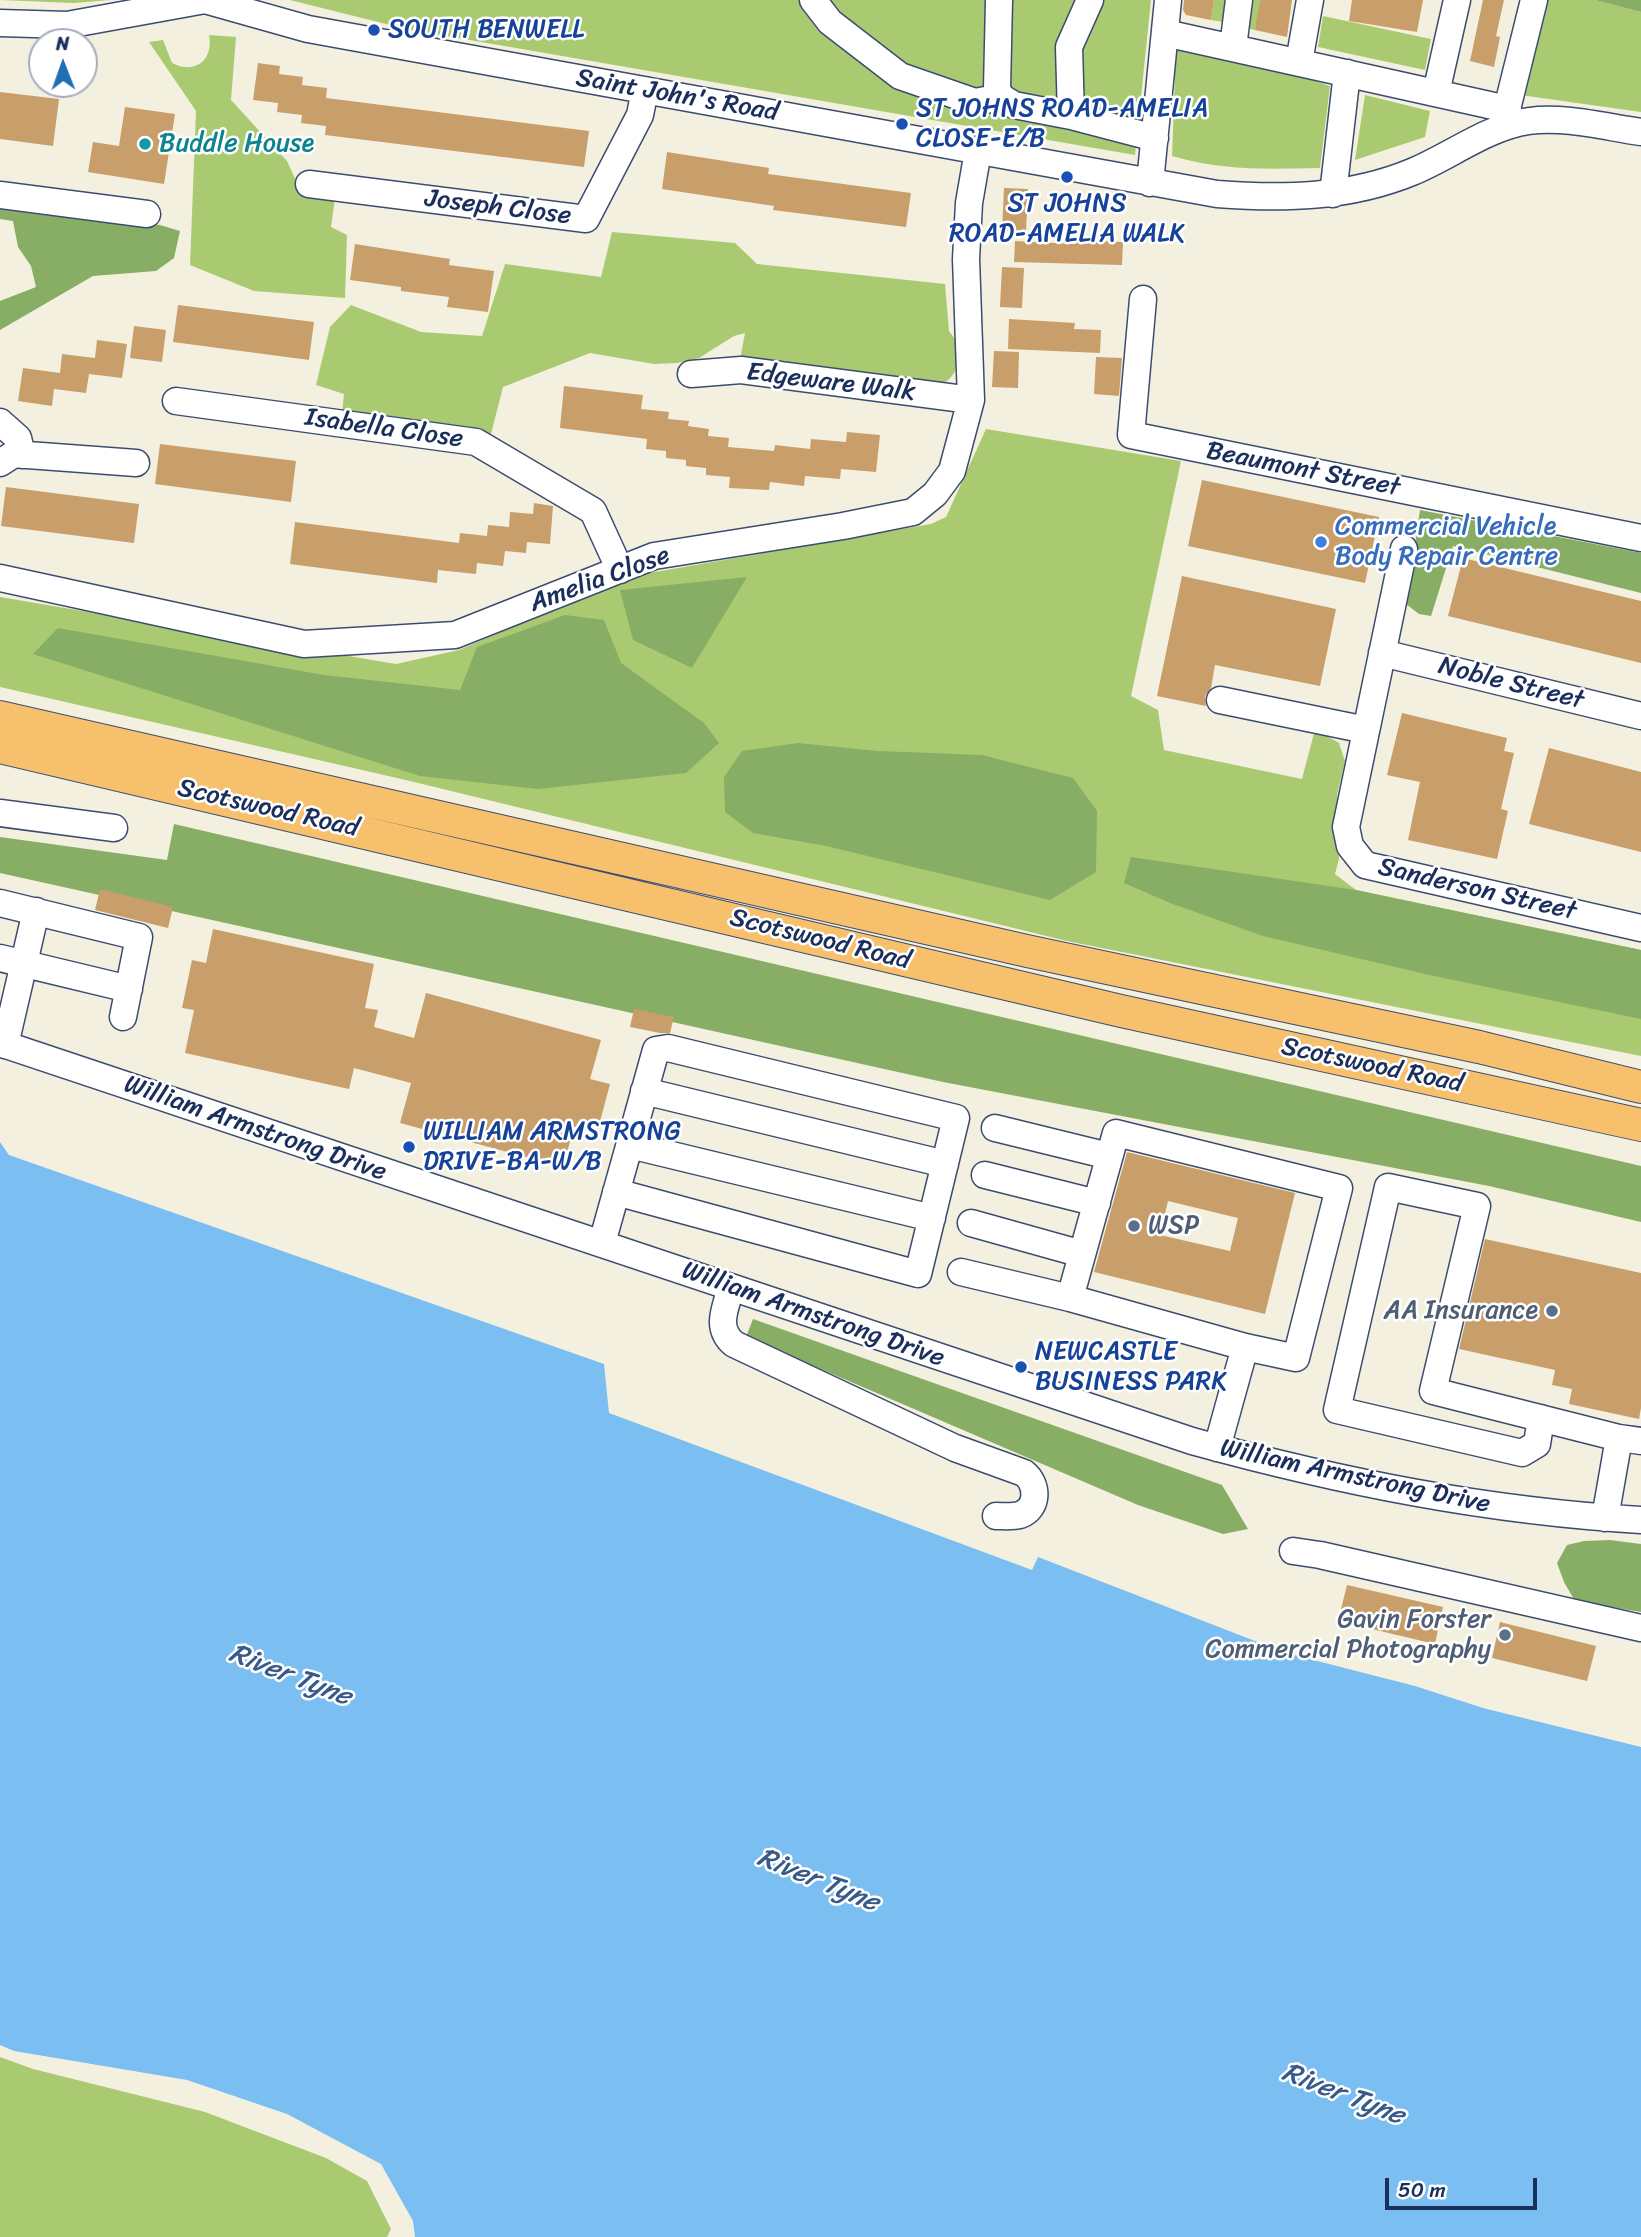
<!DOCTYPE html>
<style>
body{margin:0}
#map{position:relative;width:1641px;height:2237px;overflow:hidden;background:#f4f0df;font-family:Sriracha,sans-serif}
canvas{display:block}
.north{position:absolute;left:28px;top:28px;width:70px;height:70px;box-sizing:border-box;background:#fff;border:2px solid #a4acbf;border-radius:50%;rotate:359deg;font-size:19px;font-weight:700;line-height:28px;text-align:center;color:#1b2f5e}
.north::after{content:'';display:block;margin:auto;width:24px;height:32px;background:#1f6fb2;clip-path:polygon(50% 0,100% 100%,50% 72%,0 100%)}
.scale{position:absolute;left:1385px;top:2178px;width:152px;height:32px;box-sizing:border-box;border:4px solid #1b2f5e;border-top:0;padding-left:9px;font-size:21px;line-height:24px;white-space:nowrap;color:#1b2f5e;-webkit-text-stroke:5px #fff;paint-order:stroke}
</style>
<div id="map">
<canvas width="1641" height="2237"></canvas>
<div class="north">N</div>
<div class="scale">50 m</div>
</div>
<script>
const g = document.querySelector('canvas').getContext('2d');
g.lineJoin = 'round';
function fill(path, color) { g.fillStyle = color; g.fill(path, 'evenodd'); }
function strokePath(path, color, width, dash) { g.strokeStyle = color; g.lineWidth = width; g.lineCap = dash ? 'butt' : 'round'; g.setLineDash(dash || []); g.stroke(path); }
function drawText(font, color, halo, rows, align = 'center') {
  g.font = font + ' Sriracha,sans-serif'; g.lineWidth = 5; g.setLineDash([]); g.textBaseline = 'middle'; g.strokeStyle = halo; g.fillStyle = color; for (const [text, x, y, turn = 0] of rows) {
    g.save(); g.translate(x, y); g.rotate((+turn || 0) * Math.PI / 180); g.textAlign = isNaN(turn) ? turn : align; if (halo) g.strokeText(text, 0, 0); g.fillText(text, 0, 0); g.restore();
  }
}
const green = new Path2D(`
 M0,0H110L74,3Z
 M290,0H1151L1135,155L406,29Z
 M1214,0H1233L1230,23L1211,20Z
 M1249,0H1264L1255,30L1245,28Z
 M1544,0H1595L1641,12V112L1520,95Z
 M1323,16L1431,39L1425,70L1318,47Z
 M209,35L236,37L231,100L287,161L304,198H335L331,227L347,235L345,298L254,291L190,265L196,111L149,42L163,40L172,63C195,75 214,60 209,35Z
 M1176,49L1269,65L1330,86L1320,168C1268,169 1223,171 1172,156Z
 M1365,95L1430,111L1425,137L1355,160Z
 M612,232L735,243L757,264L945,284L949,331L960,346C959,366 956,379 936,387L740,360L745,333L734,336L699,358L677,363L654,364L590,353L503,387L491,434L342,414L344,394L316,385L330,327L351,305L421,332L482,336L505,264L601,277Z
 M986,429L1181,461L1131,696L1158,710L1164,750L1302,779L1314,733L1325,735L1339,743L1345,761L1337,795L1339,859L1335,874L1356,890L1641,950V1056L1067,941L410,781L0,687V597L396,664L459,650L632,576L931,524L946,517Z
 M0,2057L33,2069L205,2112L326,2158L367,2181L391,2229L387,2237H0Z`);
const forest = new Path2D(`
 M1595,0H1641V12Z
 M0,204L160,225L180,231L174,258L156,271L93,276L0,330V301L36,287L31,266L18,247L13,221L0,219Z
 M1420,510L1641,553V593L1453,546L1431,616L1419,614L1406,604Z
 M747,577L692,668L633,640L620,590Z
 M565,615L604,620L621,663L704,723L719,743L686,773L538,789L420,776L33,654L58,628L324,675L460,690L477,647Z
 M798,743L878,751L982,755L1073,778L1097,811L1096,872L1050,900L826,846L753,833L725,812L724,777L742,751Z
 M174,824L1641,1166V1222L1489,1186L943,1082L0,873V837L167,860Z
 M1131,857L1356,890L1641,950V1019L1434,976L1263,936L1170,903L1124,883Z
 M753,1319L1222,1485L1248,1529L1223,1534L1138,1505L746,1337Z
 M1610,1540L1641,1544V1612L1575,1601L1564,1582L1557,1563L1567,1545L1584,1541Z`);
const water = new Path2D(`
 M0,1142L9,1155L604,1364L609,1413L1032,1570L1038,1557L1286,1653L1415,1686L1483,1708L1641,1747V2237H415L413,2221L381,2164L287,2114L187,2080L14,2051L0,2045Z`);
const building = new Path2D(`
 M1184,0H1214L1211,20L1186,15L1183,10Z
 M1260,0H1292L1287,37L1255,30Z
 M1352,0H1423L1417,32L1349,21Z
 M1483,0H1504L1496,36L1500,37L1494,67L1470,61Z
 M258,63L280,66L279,74L303,77L302,85L327,88L326,98L589,131L584,167L325,135L326,126L301,123L302,115L277,112L278,103L253,100Z
 M0,92L59,99L53,146L0,139Z
 M125,107L175,114L164,184L88,172L93,142L119,146Z
 M667,152L769,168L768,174L911,193L906,227L773,210L774,206L662,189Z
 M1004,188L1028,189L1026,232L1002,231Z
 M1076,240L1123,242L1122,265L1014,262L1015,241L1076,244Z
 M355,244L450,259L449,265L494,271L488,312L447,307L449,297L401,291V287L350,280Z
 M1002,267L1024,268L1022,308L1000,307Z
 M178,305L314,322L309,360L173,342Z
 M1009,319L1075,323L1074,329L1101,330L1100,353L1008,349Z
 M134,326L166,330L162,362L130,358Z
 M97,340L127,344L122,378L89,374L86,393L54,389L52,406L18,401L23,368L60,373L62,354L95,358Z
 M994,351L1019,352L1018,388L992,387Z
 M1096,357L1122,358L1119,396L1094,394Z
 M564,386L643,395L641,409L669,412L668,419L689,421L688,426L709,429L708,436L729,438L728,447L774,451L775,445L810,449L811,439L846,442L847,432L880,435L876,472L841,469L840,479L805,476L804,486L770,482L769,490L729,488L730,477L706,475V468L686,466V460L666,458V451L646,449L647,439L560,428Z
 M160,444L296,461L291,502L155,484Z
 M1202,480L1379,517L1365,583L1188,546Z
 M6,487L139,504L134,543L1,526Z
 M534,503L553,506L550,544L527,542L526,553L505,551L503,566L477,563L476,574L438,570L437,583L290,564L295,522L459,543L460,533L487,536L488,525L509,527L510,512L533,514Z
 M1463,558L1641,601V663L1448,616Z
 M1182,576L1336,609L1320,686L1215,665L1211,688L1205,696L1206,706L1157,696Z
 M1402,713L1507,738L1504,751L1514,753L1501,809L1508,811L1497,859L1408,840L1420,782L1387,775Z
 M1549,748L1641,772V852L1529,824Z
 M100,889L173,907L168,928L95,910Z
 M213,929L374,964L365,1008L378,1010L374,1027L414,1038L426,993L601,1040L590,1079L610,1084L597,1133L574,1127L563,1167L400,1123L411,1083L354,1068L349,1089L185,1053L194,1010L182,1008L192,960L206,963Z
 M634,1009L674,1017L670,1033H660L630,1027Z
 M1127,1152L1295,1193L1265,1314L1094,1272ZM1168,1201L1238,1218L1230,1251L1160,1235Z
 M1485,1239L1641,1273V1408L1639,1419L1569,1404L1572,1389L1552,1385L1555,1370L1459,1349Z
 M1347,1585L1443,1607L1435,1644L1338,1621Z
 M1500,1622L1596,1646L1587,1681L1492,1658Z`);
const minor = new Path2D(`
 M205,0L308,29L1217,194C1283,199 1349,198 1412,172C1451,156 1487,127 1529,121C1565,116 1605,127 1641,132
 M813,0L830,22L900,76L975,102L1001,97
 M999,0L997,89L1001,97L1014,105L1071,116L1155,138
 M0,23L67,25L205,0
 M1165,33L1507,109L1514,124
 M1233,47L1239,0
 M1299,62L1310,0
 M1436,93L1457,0
 M1507,109L1534,0
 M1071,116L1069,47L1090,0
 M1150,183L1168,0
 M309,184L586,219L640,115L645,90
 M1333,194L1347,73
 M0,195L147,214
 M1143,299L1131,435L1641,538
 M691,374L741,370L971,400
 M176,401L476,442L593,511L620,570
 M0,422L18,438L22,455
 M0,463L14,454L136,463
 M1404,549L1346,827L1350,846L1365,865L1641,928
 M0,578L304,644L455,635L654,556L843,526L913,512L935,494L952,471L971,400L966,259L969,203L978,151
 M1382,653L1641,716
 M1220,700L1366,730
 M0,813L114,828
 M0,903L139,937L123,1017
 M0,958L129,989
 M0,1043L1192,1441C1341,1482 1487,1511 1641,1520
 M5,1045L36,911
 M644,1091L945,1164
 M995,1128L1109,1156
 M1116,1133L1339,1188L1296,1358L1245,1347L1070,1298Z
 M630,1145L932,1218
 M985,1175L1097,1203
 M971,1223L1082,1254
 M602,1243C620,1179 638,1114 656,1050L668,1048L956,1118L918,1274L616,1192
 M961,1272L1070,1298
 M731,1288C725,1309 715,1328 734,1344L955,1448L1024,1473C1038,1484 1039,1508 1020,1515C1012,1517 1004,1516 996,1516
 M1541,1418L1537,1444L1522,1453L1337,1410L1388,1187L1477,1206L1433,1391L1619,1438L1641,1441
 M1217,1448L1245,1347
 M1605,1518L1619,1438
 M1293,1551L1320,1555L1641,1628`);
const major = new Path2D(`
 M0,717L1027,951L1479,1047L1641,1087
 M0,747L1121,1011L1641,1125`);
const markers = [
 [374,30,7,"#1a4fb4"],
 [902,124,7,"#1a4fb4"],
 [145,144,7,"#0f9aa8"],
 [1067,177,7,"#1a4fb4"],
 [1321,542,7,"#3f7fe0"],
 [409,1147,7,"#1a4fb4"],
 [1134,1226,7,"#5c6f8a"],
 [1552,1311,7,"#5c6f8a"],
 [1021,1367,7,"#1a4fb4"],
 [1505,1635,7,"#5c6f8a"]
];
const transitNames = [
 ["SOUTH BENWELL",388,30],
 ["ST JOHNS ROAD-AMELIA",916,109],
 ["CLOSE-E/B",916,139],
 ["ST JOHNS",1067,204,"center"],
 ["ROAD-AMELIA WALK",1067,234,"center"],
 ["WILLIAM ARMSTRONG",423,1132],
 ["DRIVE-BA-W/B",423,1162],
 ["NEWCASTLE",1035,1352],
 ["BUSINESS PARK",1035,1382]
];
const streetNames = [
 ["Saint John's Road",677,96,10],
 ["Joseph Close",498,208,7],
 ["Edgeware Walk",831,383,7],
 ["Isabella Close",384,429,8],
 ["Beaumont Street",1303,470,11],
 ["Amelia Close",600,580,-20],
 ["Noble Street",1511,684,14],
 ["Scotswood Road",268,809,13],
 ["Sanderson Street",1477,890,13],
 ["Scotswood Road",820,940,14],
 ["Scotswood Road",1372,1066,12],
 ["William Armstrong Drive",255,1129,19],
 ["William Armstrong Drive",813,1315,19],
 ["William Armstrong Drive",1355,1477,12]
];
const cultureNames = [
 ["Buddle House",159,144]
];
const shopNames = [
 ["Commercial Vehicle",1335,527],
 ["Body Repair Centre",1335,557]
];
const serviceNames = [
 ["WSP",1148,1226,"left"],
 ["AA Insurance",1538,1311],
 ["Gavin Forster",1491,1620],
 ["Commercial Photography",1491,1650]
];
const waterNames = [
 ["River Tyne",290,1676,21],
 ["River Tyne",818,1881,22],
 ["River Tyne",1343,2095,21]
];
fill(green, '#aaca72');
fill(forest, '#87ae64');
fill(water, '#7bbef1');
fill(building, '#c89e6b');
strokePath(minor, '#3c4c71', 29);
strokePath(major, '#3c4c71', 34);
strokePath(minor, '#fff', 26);
strokePath(major, '#f7c06c', 32);
for (const [x, y, r, color] of markers) { const dot = new Path2D(); dot.arc(x, y, r, 0, 2 * Math.PI); g.fillStyle = color; g.fill(dot); strokePath(dot, '#fff', 2.5); }
drawText('26px', '#164399', '#fff', transitNames, 'left');
drawText('26px', '#1b2f5e', '#fff', streetNames);
drawText('26px', '#0d838f', '#fff', cultureNames, 'left');
drawText('26px', '#366cbe', '#fff', shopNames, 'left');
drawText('26px', '#4e5e75', '#fff', serviceNames, 'right');
drawText('italic 28px', '#385a8a', '#fff', waterNames);
</script>
